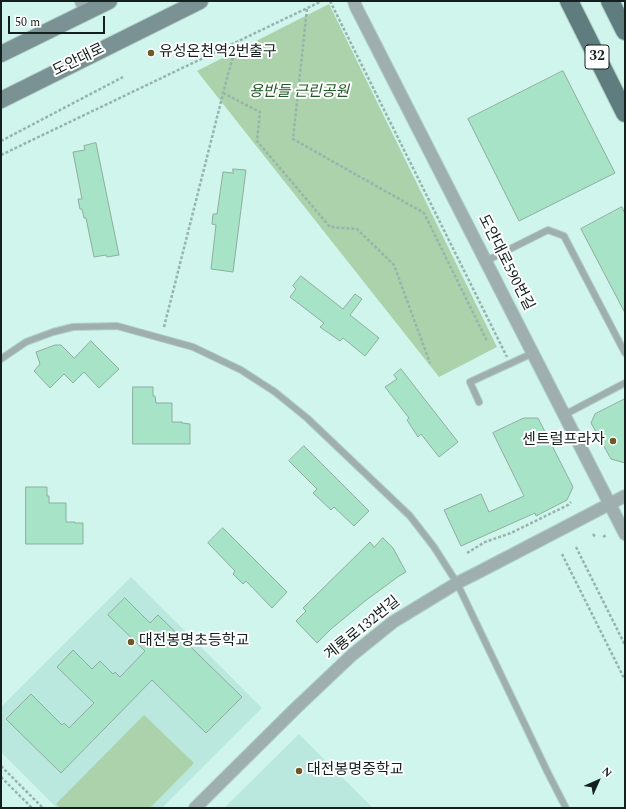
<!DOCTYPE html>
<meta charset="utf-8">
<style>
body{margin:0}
#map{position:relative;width:626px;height:809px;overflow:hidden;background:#d0f5ed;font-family:Spectral,serif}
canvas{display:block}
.frame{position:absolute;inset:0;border:2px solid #13201e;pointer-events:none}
.north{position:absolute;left:578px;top:761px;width:40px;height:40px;-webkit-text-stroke:3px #fff;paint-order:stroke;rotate:45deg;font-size:11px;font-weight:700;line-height:16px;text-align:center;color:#13201e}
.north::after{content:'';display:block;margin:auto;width:14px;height:18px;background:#13201e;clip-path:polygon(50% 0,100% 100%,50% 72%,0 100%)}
.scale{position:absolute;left:8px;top:16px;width:97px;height:18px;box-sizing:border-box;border:2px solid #13201e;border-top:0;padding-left:5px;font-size:12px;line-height:14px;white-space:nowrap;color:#13201e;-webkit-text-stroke:3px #fff;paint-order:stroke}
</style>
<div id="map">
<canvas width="626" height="809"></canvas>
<div class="frame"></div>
<div class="north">N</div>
<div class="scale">50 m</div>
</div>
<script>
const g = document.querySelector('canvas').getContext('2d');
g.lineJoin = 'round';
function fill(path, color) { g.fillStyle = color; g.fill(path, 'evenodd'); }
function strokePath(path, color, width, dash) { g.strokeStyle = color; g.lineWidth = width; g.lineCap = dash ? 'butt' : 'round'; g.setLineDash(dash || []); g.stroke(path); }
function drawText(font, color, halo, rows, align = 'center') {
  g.font = font + ' Spectral,"Noto Sans KR",serif'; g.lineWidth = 4; g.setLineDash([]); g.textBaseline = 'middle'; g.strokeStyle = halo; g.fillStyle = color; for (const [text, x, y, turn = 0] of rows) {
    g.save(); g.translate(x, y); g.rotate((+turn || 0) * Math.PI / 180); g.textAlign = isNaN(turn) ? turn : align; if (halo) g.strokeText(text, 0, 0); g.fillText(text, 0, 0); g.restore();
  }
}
const built = new Path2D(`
 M131,577L262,708L162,808H57L1,752V707Z
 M299,734L373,808H224Z`);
const green = new Path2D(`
 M329,4L497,347L439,377L197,71Z
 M144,715L194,763L150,808H60L56,804Z`);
const building = new Path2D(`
 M563,71L615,173L519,221L468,119Z
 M96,143L119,255L107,257L106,255L94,257L86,218H84L82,209H80L78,199H82L73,152L85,150L84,146Z
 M233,169L246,170L233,272L211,269L216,225L212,224L213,214H217L223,172L233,173Z
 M622,207L625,214V313L581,229Z
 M301,276L343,309L355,294L362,299L350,315L379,338L365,356L343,338L340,341L320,327L324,323L290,297L296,289L293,286Z
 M91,341L119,369L99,388L84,372L73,383L64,374L50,388L34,371L40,364L36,352L55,345H61L74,358Z
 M401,369L458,442L439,457L421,434L418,437L407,420L409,418L385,387L397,379L394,375Z
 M133,387H153V396H155L156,403H172V422H182V423L190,424V444H133Z
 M625,399V463L611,459L591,423L595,414Z
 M524,418H538L573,487L567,500L536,516L535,513L461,546L444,510L481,494L489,512L524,496L493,433Z
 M304,446L369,511L354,526L334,507L331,510L313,493L317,489L289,461Z
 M26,487H47V496H49V503H66V522H75V523H83V544H26Z
 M223,528L287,592L272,608L246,581L243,584L233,574L235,571L208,543Z
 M383,538L393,548L406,572L399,576L365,601L331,629L317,643L296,621L306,611L303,608L370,542L374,547Z
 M125,598L150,623L158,615L242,697L206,733L152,680L61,773L6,719L31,694L62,725L64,723L69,728L94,703L57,667L73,650L92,669L100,661L113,674L115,672L120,677L145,651L108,615Z`);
const path = new Path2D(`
 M330,1L507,357
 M307,9L293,139L424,213L487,341
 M223,93L260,112L257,141L330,227L357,229L394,265L430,363
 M1,141L123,77
 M1,155L322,1
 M164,327L228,74L238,41
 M593,534L596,538
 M603,537L606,535
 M576,547L625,645
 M467,553L485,542L511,533L568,505L571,502
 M562,554L625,680
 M1,766L43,808
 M1,777L32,808`);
const lane = new Path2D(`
 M486,261L548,230L564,236L625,353
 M1,359L26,342L53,332L73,327L117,326L193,347L241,370L275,392L307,418L410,516L434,547L457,583L548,773L566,808
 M479,402L470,382L533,353
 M564,415L625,383`);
const street = new Path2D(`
 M81,1L86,12
 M354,1L356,7L625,534
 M195,808L296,708L352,655L393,622L457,583L477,573L625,496`);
const secondary = new Path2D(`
 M1,54L109,1
 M1,100L200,1`);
const primary = new Path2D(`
 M569,1L625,113
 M610,1L625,31`);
const markers = [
 [151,53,4,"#6c5928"],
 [613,441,4,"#6c5928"],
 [131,642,4,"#6c5928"],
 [299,771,4,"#6c5928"]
];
const shields = [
 [597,57,24]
];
const shieldNames = [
 ["32",597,57]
];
const poiNames = [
 ["유성온천역2번출구",159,53],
 ["센트럴프라자",605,441,"right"],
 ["대전봉명초등학교",139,642],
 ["대전봉명중학교",307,771]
];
const streetNames = [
 ["도안대로",79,61,-26],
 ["도안대로590번길",505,263,63],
 ["계룡로132번길",363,629,-39]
];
const parkNames = [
 ["용반들 근린공원",299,93]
];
fill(built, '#bae8df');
fill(green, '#abd2aa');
fill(building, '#a7e3c6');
strokePath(building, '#8fad9e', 1);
strokePath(lane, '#aecfc8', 8);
strokePath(street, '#aecfc8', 14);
strokePath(secondary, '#aecfc8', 18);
strokePath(primary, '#aecfc8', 20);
strokePath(path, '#96b4ad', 2.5, [3, 2]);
strokePath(lane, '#9fafb0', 6);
strokePath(street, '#9fafb0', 12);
strokePath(secondary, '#7a9293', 16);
strokePath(primary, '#5f7d7e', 18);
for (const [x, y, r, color] of markers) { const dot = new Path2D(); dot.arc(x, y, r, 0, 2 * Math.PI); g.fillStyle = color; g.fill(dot); strokePath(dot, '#fff', 1.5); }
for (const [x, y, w] of shields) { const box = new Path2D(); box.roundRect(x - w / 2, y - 12, w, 24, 3); g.fillStyle = '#fff'; g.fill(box); strokePath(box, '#13201e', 1); }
drawText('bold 14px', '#13201e', null, shieldNames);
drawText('15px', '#13201e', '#fff', poiNames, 'left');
drawText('15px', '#13201e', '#fff', streetNames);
drawText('italic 15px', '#205923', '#fff', parkNames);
</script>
